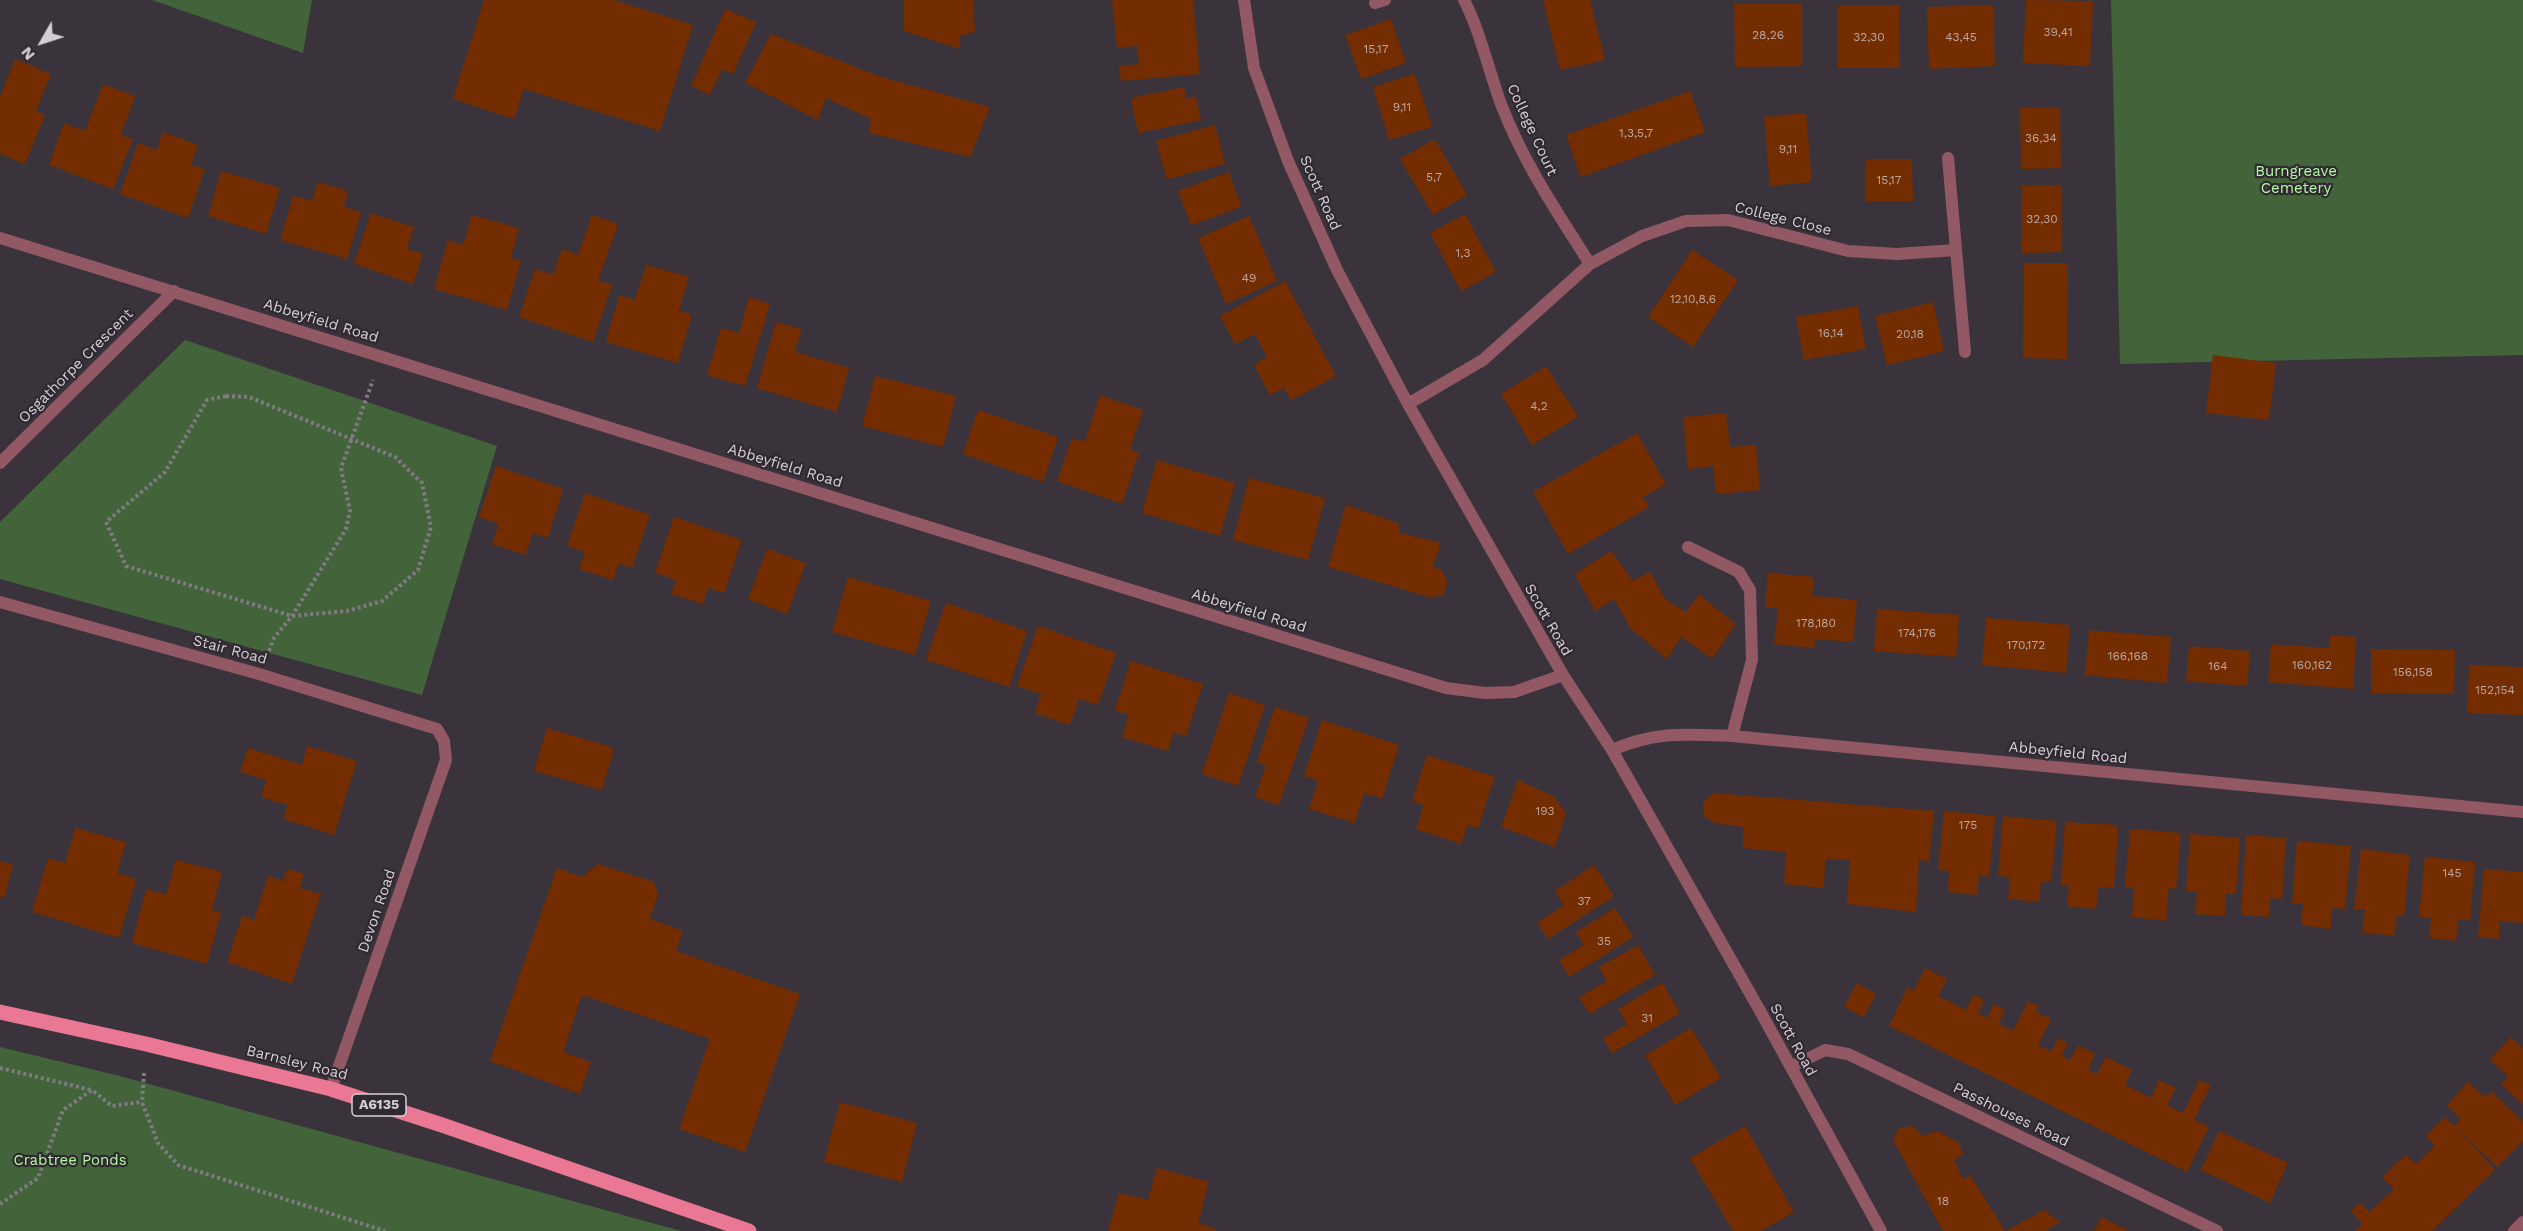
<!DOCTYPE html>
<style>
body{margin:0}
#map{position:relative;width:2523px;height:1231px;overflow:hidden;background:#3a333b;font-family:"Work Sans",sans-serif}
canvas{display:block}
.north{position:absolute;left:12px;top:12px;width:60px;height:60px;-webkit-text-stroke:4px #302931;paint-order:stroke;rotate:231deg;font-size:16px;font-weight:700;line-height:24px;text-align:center;color:#d4cfd5}
.north::after{content:'';display:block;margin:auto;width:21px;height:27px;background:#d4cfd5;clip-path:polygon(50% 0,100% 100%,50% 72%,0 100%)}
</style>
<div id="map">
<canvas width="2523" height="1231"></canvas>
<div class="north">N</div>
</div>
<script>
const g = document.querySelector('canvas').getContext('2d');
g.lineJoin = 'round';
function fill(path, color) { g.fillStyle = color; g.fill(path, 'evenodd'); }
function strokePath(path, color, width, dash) { g.strokeStyle = color; g.lineWidth = width; g.lineCap = dash ? 'butt' : 'round'; g.setLineDash(dash || []); g.stroke(path); }
function drawText(font, color, halo, rows, align = 'center') {
  g.font = font + ' "Work Sans",sans-serif'; g.lineWidth = 4.5; g.setLineDash([]); g.textBaseline = 'middle'; g.strokeStyle = halo; g.fillStyle = color; for (const [text, x, y, turn = 0] of rows) {
    g.save(); g.translate(x, y); g.rotate((+turn || 0) * Math.PI / 180); g.textAlign = isNaN(turn) ? turn : align; if (halo) g.strokeText(text, 0, 0); g.fillText(text, 0, 0); g.restore();
  }
}
const green = new Path2D(`
 M152,0H312L303,53Z
 M2111,0H2523V355L2120,364Z
 M185,340L497,446L422,695L0,579V522Z
 M0,1047L120,1076L681,1231H0Z`);
const building = new Path2D(`
 M484,0H614L693,25L660,131L524,89L514,119L453,99Z
 M904,0H973L975,32L959,36L960,49L904,31Z
 M1112,0H1193L1200,74L1121,81L1119,66L1139,64L1137,46L1117,48Z
 M1543,0H1590L1605,60L1560,70Z
 M2026,0L2093,1L2090,66L2023,63Z
 M1734,4H1802V66L1735,67Z
 M1899,5L1900,68H1838V6Z
 M1993,5L1995,66L1929,69L1927,7Z
 M725,9L756,22L733,74L722,69L710,95L691,86Z
 M1391,19L1406,63L1361,79L1345,35Z
 M771,34L881,77L990,107L970,157L869,133L871,119L826,98L818,120L745,83Z
 M15,59L51,74L36,111L45,115L25,164L0,154V97Z
 M1415,74L1432,127L1389,140L1373,87Z
 M103,84L135,96L121,135L133,139L113,189L49,165L64,123L85,131Z
 M1184,87L1186,99L1196,97L1201,120L1138,133L1131,98Z
 M1690,91L1705,132L1581,177L1566,135Z
 M2060,107L2061,168L2021,169L2020,108Z
 M1806,113L1812,182L1770,186L1764,117Z
 M1215,125L1225,164L1167,179L1156,141Z
 M163,132L198,145L191,165L205,169L188,218L120,194L138,143L157,150Z
 M1435,139L1467,195L1433,215L1400,159Z
 M1866,159H1912L1913,201H1865Z
 M221,171L280,188L266,234L208,216Z
 M1229,172L1241,207L1191,225L1178,191Z
 M318,182L348,191L344,207L361,212L347,259L280,240L293,196L312,201Z
 M2062,185V252L2022,253V186Z
 M371,213L414,227L407,249L423,254L413,284L354,264Z
 M1465,214L1496,272L1461,291L1430,233Z
 M472,215L519,228L511,258L521,261L507,310L434,289L448,240L463,245Z
 M592,215L618,224L598,280L612,285L593,342L519,317L535,269L553,275L562,249L578,255Z
 M1249,216L1277,281L1226,304L1198,238Z
 M1692,250L1738,280L1693,347L1648,317Z
 M2024,263H2068L2067,359L2023,358Z
 M646,265L689,277L679,311L692,315L678,363L606,342L619,295L635,300Z
 M1285,281L1336,376L1291,400L1284,388L1270,395L1254,365L1267,357L1255,334L1235,344L1220,316Z
 M749,297L770,304L745,386L707,375L721,328L739,333Z
 M1933,302L1944,351L1887,365L1875,316Z
 M1858,306L1866,349L1804,360L1796,317Z
 M776,322L802,329L795,352L849,368L837,412L757,388Z
 M2213,355L2276,363L2269,420L2206,413Z
 M1546,366L1578,417L1532,445L1501,394Z
 M875,376L956,396L943,447L862,426Z
 M1100,395L1143,410L1130,449L1139,453L1122,504L1057,481L1072,438L1085,442Z
 M978,410L1058,437L1043,482L963,454Z
 M1726,413L1730,447L1756,445L1760,490L1716,494L1713,466L1688,469L1683,417Z
 M1637,433L1666,484L1643,497L1649,507L1568,554L1533,492Z
 M1157,460L1235,483L1220,536L1142,513Z
 M496,466L563,489L548,538L533,533L525,555L492,544L499,524L479,517Z
 M1249,478L1325,498L1308,560L1233,540Z
 M585,493L650,515L632,568L619,563L613,580L579,569L585,552L567,546Z
 M1346,505L1398,523L1400,533L1441,543L1433,567L1442,570L1447,583L1442,596L1429,597L1328,567Z
 M674,517L742,540L724,593L708,588L703,604L671,594L676,580L655,573Z
 M767,549L806,563L787,614L748,599Z
 M1611,551L1633,581L1650,572L1666,600L1686,612L1699,595L1736,624L1712,659L1681,637L1667,659L1630,628L1614,599L1595,611L1575,574Z
 M1768,573L1814,577L1812,596L1857,600L1853,642L1815,639L1814,648L1774,644L1778,608L1765,607Z
 M848,577L931,601L915,655L832,632Z
 M946,603L1027,631L1009,687L926,660Z
 M1877,609L1959,615L1956,657L1874,651Z
 M1986,618L2070,625L2066,673L1982,665Z
 M1038,626L1116,653L1098,705L1079,699L1070,725L1035,713L1041,694L1017,686Z
 M2089,630L2171,637L2167,683L2085,675Z
 M2330,635L2356,637L2353,689L2268,682L2271,644L2329,648Z
 M2189,646L2250,651L2247,686L2186,681Z
 M2371,649L2455,650L2454,694L2371,693Z
 M1131,661L1203,684L1186,736L1174,732L1168,751L1122,737L1129,715L1115,710Z
 M2469,665L2523,667V715L2467,713Z
 M1229,693L1265,705L1238,786L1202,774Z
 M1275,707L1309,718L1279,805L1255,797L1266,766L1257,762Z
 M1322,720L1399,745L1382,799L1364,793L1355,823L1309,809L1318,780L1304,776Z
 M547,728L614,748L602,790L534,771Z
 M307,746L357,761L334,835L283,819L288,805L261,797L266,780L240,772L248,748L302,765Z
 M1427,755L1495,777L1478,828L1468,825L1461,844L1416,829L1424,805L1412,801Z
 M1518,780L1553,796L1566,813L1555,847L1501,827Z
 M1714,793L1934,811L1929,862L1919,859L1916,912L1847,904L1850,860L1825,859L1824,888L1784,884L1786,852L1743,848V827L1714,823L1704,816L1703,802Z
 M1944,811L1995,816L1989,876L1979,875L1977,895L1948,892L1949,871L1938,870Z
 M2003,816L2057,821L2051,882L2041,881L2039,902L2008,899L2010,877L1998,876Z
 M2065,822L2118,825L2114,888L2098,887L2096,909L2067,906L2069,885H2061Z
 M75,828L126,842L117,873L136,879L119,938L32,912L48,858L65,863Z
 M2130,829L2181,833L2176,889L2169,888L2166,921L2132,917L2134,888L2125,887Z
 M2190,834L2240,838L2236,894L2226,893L2225,916L2195,914L2197,892L2186,891Z
 M2246,835L2286,838L2282,899L2270,898L2269,917L2241,915Z
 M2297,841L2351,846L2345,909L2332,908L2331,929L2301,925L2303,904L2292,903Z
 M2361,849L2410,855L2404,916L2397,915L2394,936L2362,932L2365,910L2354,909Z
 M2425,857L2475,862L2470,920L2458,919L2456,941L2429,938L2431,918L2419,917Z
 M176,860L222,872L212,910L221,912L207,964L132,943L146,889L166,895Z
 M0,861L13,865L4,898L0,897Z
 M598,864L654,882L658,895L650,919L683,931L676,951L800,994L745,1152L679,1129L710,1039L582,995L563,1052L591,1062L580,1094L490,1061L557,868L582,877Z
 M1594,865L1614,896L1548,939L1537,923L1564,905L1555,891Z
 M287,869L304,874L300,888L321,894L292,984L227,962L242,916L254,920L268,876L283,881Z
 M2484,869L2523,872V923L2500,921L2499,939L2478,937Z
 M1615,908L1633,937L1569,977L1559,960L1584,945L1576,932Z
 M1638,945L1655,975L1589,1014L1579,997L1607,981L1599,967Z
 M1925,968L1947,979L1938,996L1966,1010L1973,995L1984,1000L1978,1013L1987,1018L1994,1004L2005,1010L1999,1024L2013,1031L2028,1001L2039,1006L2036,1012L2051,1019L2038,1045L2051,1052L2058,1038L2068,1043L2062,1055L2070,1060L2078,1045L2095,1054L2088,1070L2097,1074L2106,1057L2132,1070L2125,1085L2151,1098L2159,1080L2176,1088L2167,1105L2183,1113L2199,1080L2211,1085L2194,1120L2209,1127L2187,1172L1889,1026L1907,988L1914,991Z
 M1662,983L1680,1013L1612,1053L1603,1038L1627,1024L1618,1009Z
 M1857,983L1876,994L1864,1017L1844,1007Z
 M1691,1028L1721,1078L1675,1105L1645,1055Z
 M2511,1037L2523,1049V1105L2501,1084L2508,1077L2490,1059Z
 M2468,1082L2485,1097L2491,1091L2523,1122V1141L2497,1167L2458,1130L2495,1170L2432,1231H2355L2362,1224L2351,1211L2360,1203L2370,1212L2394,1189L2382,1177L2406,1155L2416,1164L2435,1146L2426,1136L2445,1117L2454,1126L2461,1119L2447,1105Z
 M840,1102L917,1123L902,1182L824,1162Z
 M1745,1126L1794,1212L1761,1231H1733L1690,1158Z
 M1913,1126L1922,1136L1938,1131L1959,1143L1963,1154L1954,1160L1963,1179L1970,1175L2005,1231H1943L1893,1140L1899,1128Z
 M2219,1131L2288,1163L2270,1203L2201,1170Z
 M1157,1168L1209,1182L1198,1223L1216,1229V1231H1108L1119,1193L1148,1200Z
 M2044,1210L2060,1222L2045,1231H2006Z
 M2101,1217L2129,1231H2094Z`);
const path = new Path2D(`
 M226,396L249,397L395,457L422,483L431,527L418,570L382,601L347,611L292,616L126,566L106,522L165,472L207,400Z
 M269,651L274,638L292,616L346,529L350,511L341,468L373,380
 M0,1068L91,1090
 M144,1073L142,1102L158,1143L178,1165L385,1231
 M0,1204L38,1178L63,1110L92,1090L112,1106L142,1102`);
const lane = new Path2D(`
 M1688,547L1739,572L1750,590L1752,660L1732,736`);
const street = new Path2D(`
 M1244,0L1254,68L1288,161L1337,270L1408,404L1563,675L1612,750L1759,1009L1881,1231
 M1464,0C1481,33 1488,69 1501,104C1523,162 1557,212 1590,264
 M1375,3L1385,0
 M1948,158L1965,352
 M0,238L1446,688L1485,693L1514,692L1563,675
 M1408,404L1483,360L1590,264L1642,236L1686,221L1728,220L1848,251L1897,254L1956,250
 M0,463L174,291
 M0,602L259,674L437,729L444,741L446,760L331,1089
 M1612,750C1656,731 1685,734 1732,736L2523,812
 M1791,1067L1825,1050L1848,1054L2217,1231
 M2514,1231L2523,1222`);
const primary = new Path2D(`
 M0,1012L146,1044L331,1089L442,1125L749,1231`);
const numberNames = [
 ["39,41",2058,32],
 ["28,26",1768,35],
 ["32,30",1869,37],
 ["43,45",1961,37],
 ["15,17",1376,49],
 ["9,11",1402,107],
 ["1,3,5,7",1636,133],
 ["36,34",2041,138],
 ["9,11",1788,149],
 ["5,7",1434,177],
 ["15,17",1889,180],
 ["32,30",2042,219],
 ["1,3",1463,253],
 ["49",1249,278],
 ["12,10,8,6",1693,299],
 ["16,14",1831,333],
 ["20,18",1910,334],
 ["4,2",1539,406],
 ["178,180",1816,623],
 ["174,176",1917,633],
 ["170,172",2026,645],
 ["166,168",2128,656],
 ["160,162",2312,665],
 ["164",2218,666],
 ["156,158",2413,672],
 ["152,154",2495,690],
 ["193",1545,811],
 ["175",1968,825],
 ["145",2452,873],
 ["37",1584,901],
 ["35",1604,941],
 ["31",1647,1018],
 ["18",1943,1201]
];
const shields = [
 [379,1105,54]
];
const shieldNames = [
 ["A6135",379,1105]
];
const streetNames = [
 ["College Court",1532,130,65],
 ["Scott Road",1320,193,66],
 ["College Close",1783,219,14],
 ["Abbeyfield Road",321,321,17],
 ["Osgathorpe Crescent",76,366,-45],
 ["Abbeyfield Road",785,466,17],
 ["Abbeyfield Road",1249,611,17],
 ["Scott Road",1548,620,60],
 ["Stair Road",230,650,15],
 ["Abbeyfield Road",2068,753,6],
 ["Devon Road",377,911,-71],
 ["Scott Road",1793,1040,61],
 ["Barnsley Road",297,1063,14],
 ["Passhouses Road",2011,1115,26]
];
const parkNames = [
 ["Burngreave",2296,172],
 ["Cemetery",2296,189],
 ["Crabtree Ponds",70,1161]
];
fill(green, '#43633b');
fill(building, '#732d00');
strokePath(path, '#807a81', 4, [3, 3]);
strokePath(lane, '#925965', 12);
strokePath(street, '#925965', 12);
strokePath(primary, '#ea7793', 15);
drawText('12px', '#bca6a0', null, numberNames);
for (const [x, y, w] of shields) { const box = new Path2D(); box.roundRect(x - w / 2, y - 11, w, 22, 4.5); g.fillStyle = '#302931'; g.fill(box); strokePath(box, '#d4cfd5', 1.5); }
drawText('bold 14px', '#d4cfd5', null, shieldNames);
drawText('15px', '#d4cfd5', '#302931', streetNames);
drawText('15px', '#b1f99e', '#302931', parkNames);
</script>
